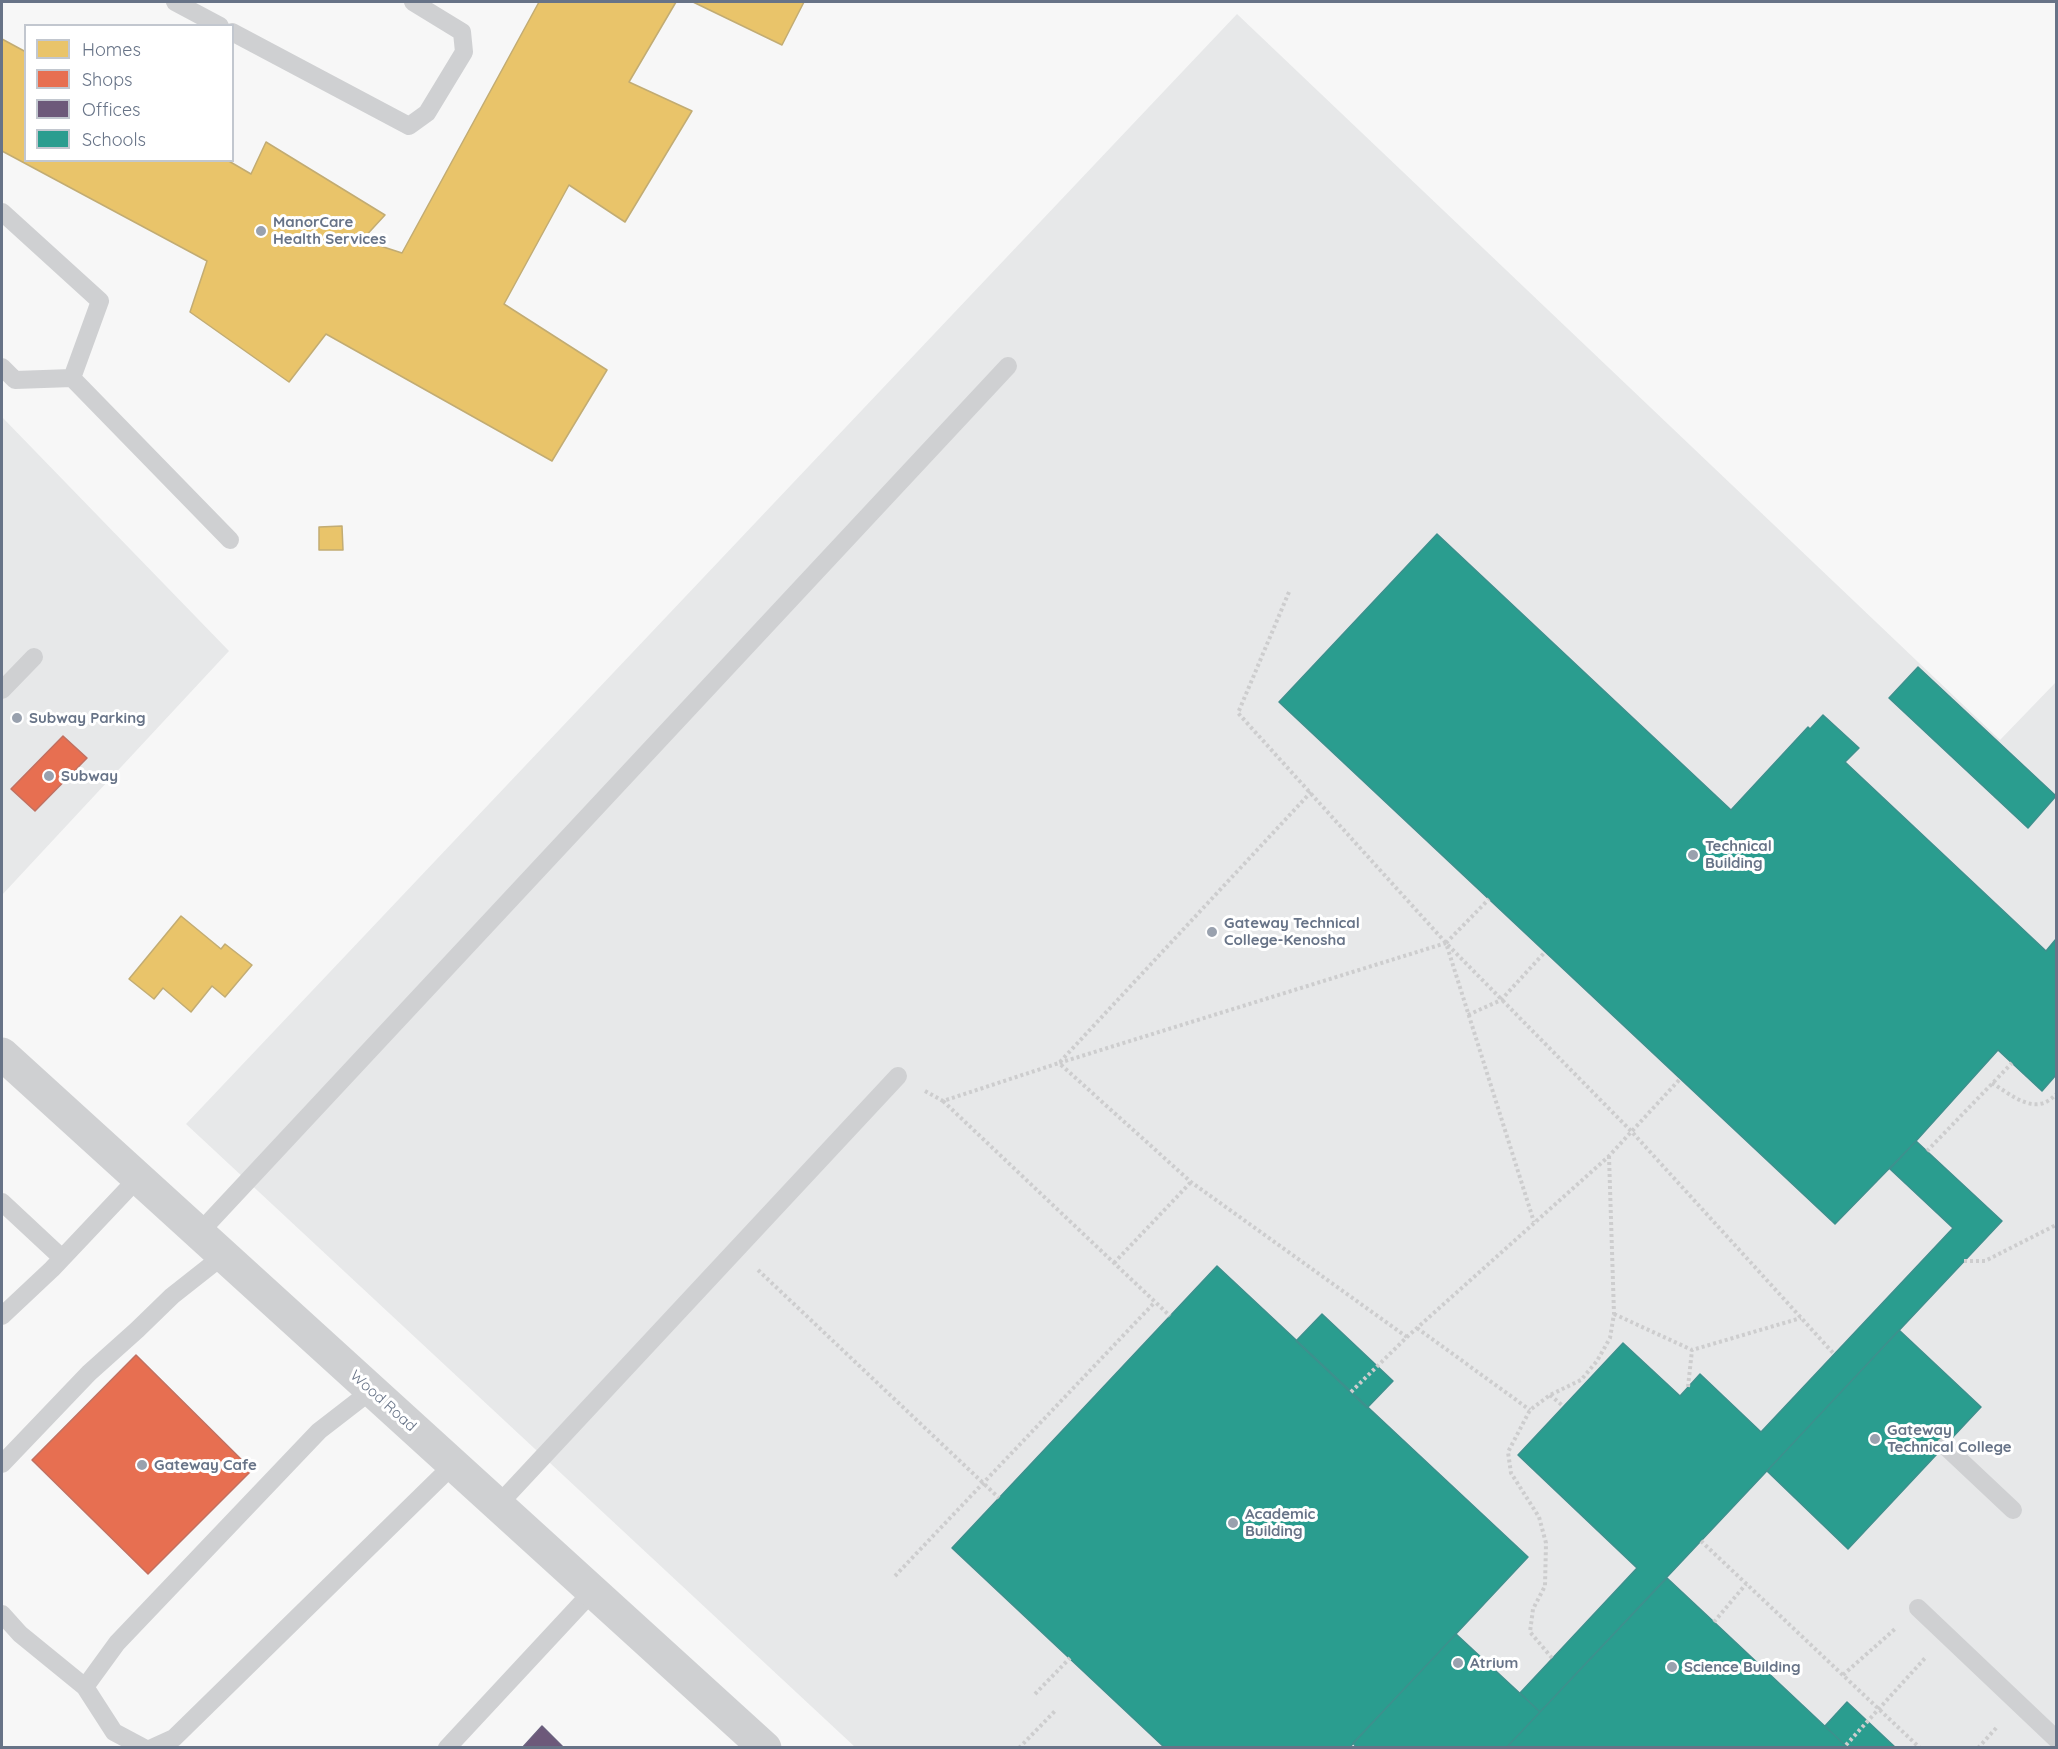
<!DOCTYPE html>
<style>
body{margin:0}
#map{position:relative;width:2058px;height:1749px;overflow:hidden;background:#f7f7f7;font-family:Quicksand,sans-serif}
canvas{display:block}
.frame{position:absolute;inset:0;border:3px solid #677387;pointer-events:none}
.legend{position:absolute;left:24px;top:24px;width:210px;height:138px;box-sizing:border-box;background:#fff;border:2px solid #c2c7cf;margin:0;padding:8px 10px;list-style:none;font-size:18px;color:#677387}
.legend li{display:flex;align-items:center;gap:12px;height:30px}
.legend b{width:30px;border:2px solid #c2c7cf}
</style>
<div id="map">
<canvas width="2058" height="1749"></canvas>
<div class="frame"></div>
<ul class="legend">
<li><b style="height:16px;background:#e9c46a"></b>Homes</li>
<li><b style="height:16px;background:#e76f51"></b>Shops</li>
<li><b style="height:16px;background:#6d597a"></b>Offices</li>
<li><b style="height:16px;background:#2a9d8f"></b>Schools</li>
</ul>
</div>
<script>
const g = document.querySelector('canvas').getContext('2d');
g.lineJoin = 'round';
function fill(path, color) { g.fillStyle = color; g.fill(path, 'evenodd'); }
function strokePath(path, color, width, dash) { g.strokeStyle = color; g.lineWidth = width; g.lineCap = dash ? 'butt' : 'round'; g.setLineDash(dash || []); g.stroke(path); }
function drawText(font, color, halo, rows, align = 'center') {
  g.font = font + ' Quicksand,sans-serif'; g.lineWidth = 6; g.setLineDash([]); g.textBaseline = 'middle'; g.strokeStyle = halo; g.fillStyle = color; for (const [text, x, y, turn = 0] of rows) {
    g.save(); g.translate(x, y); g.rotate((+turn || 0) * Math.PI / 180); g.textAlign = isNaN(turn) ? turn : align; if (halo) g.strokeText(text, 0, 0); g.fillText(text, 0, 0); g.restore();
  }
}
const built = new Path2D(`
 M1237,14L2000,740L2056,682V1747H855L186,1124Z
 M2,417L229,651L2,895Z`);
const homes = new Path2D(`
 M539,2H676L629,82L692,111L625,222L569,185L504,304L607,370L552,461L326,334L289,382L190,312L207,261L2,151V39L26,52V160H227L251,174L266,142L385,215L362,240L402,253Z
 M693,2H804L782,45Z
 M342,526L343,550H319V527Z
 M181,916L221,949L225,944L252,965L225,997L212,986L191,1012L163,988L154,999L129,979Z`);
const shops = new Path2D(`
 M63,736L87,758L35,811L11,789Z
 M136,1355L252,1470L148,1574L32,1460Z`);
const offices = new Path2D(`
 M542,1726L564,1748H522Z`);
const schools = new Path2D(`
 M1437,534L1731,810L1808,727L1810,729L1823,715L1859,748L1845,762L2046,951L2056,939V1075L2042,1091L1998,1050L1916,1141L1835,1224L1279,702Z
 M1918,667L2056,796L2028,828L1889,698Z
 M1916,1141L2002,1221L1540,1712L1520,1693L1637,1568L1518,1455L1623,1343L1680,1396L1700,1374L1761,1432L1953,1228L1890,1169Z
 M1217,1266L1528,1557L1349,1748H1165L952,1548Z
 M1322,1314L1393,1381L1367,1408L1296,1341Z
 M1899,1330L1981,1407L1848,1549L1767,1471Z
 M1667,1578L1714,1622L1848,1748H1506Z
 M1456,1634L1540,1712L1506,1748H1357L1353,1743Z
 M1847,1702L1896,1748H1848L1825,1726Z`);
const path = new Path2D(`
 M1289,592L1238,713L1446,943L1632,1132L1834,1354
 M1446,943L1489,899
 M1468,1015L1501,1000L1545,952
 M1992,1083C2013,1096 2036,1117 2056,1094
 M925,1091L943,1101L1059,1063L1311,792
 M943,1101L1170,1316
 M1927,1151L2012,1063
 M1964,1261H1985L2056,1225
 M1114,1263L1191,1182
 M758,1270L999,1498
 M1614,1314L1692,1350L1801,1318
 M1417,1328L1530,1410
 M1407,1337L1191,1182L1059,1063L1446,943L1534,1222
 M1688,1387L1692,1350
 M1351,1392L1407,1337L1609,1156L1680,1079
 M1550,1395L1563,1406
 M1701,1541L1920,1748
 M895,1576L1155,1302
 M1714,1622L1746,1584
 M1552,1658L1530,1632L1533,1609L1545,1586L1546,1543L1539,1517L1511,1473L1508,1452L1530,1410L1550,1395L1581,1380L1597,1361L1610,1338L1614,1314L1609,1156
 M1843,1675L1896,1628
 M1035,1694L1070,1658
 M1846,1745L1926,1657
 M1019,1748L1055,1711
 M1978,1748L1998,1726`);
const service = new Path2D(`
 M175,2L220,26
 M232,32L409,126L427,113L464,52L462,32L413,2
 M2,212L100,301L72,378L15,380L2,367
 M72,378L230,540
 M2,690L34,657
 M2,1202L62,1258
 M199,1233L1008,366
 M2,1316L52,1269L138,1178
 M1945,1446L2013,1510
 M2,1464L89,1373L137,1330L172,1296L224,1255
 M498,1505L898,1076
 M1918,1608L2056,1739
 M2,1614L20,1634L85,1687L114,1732L144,1748
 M85,1687L117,1643L319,1431L372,1390
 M152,1748L174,1738L454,1464
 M447,1748L593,1591`);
const tertiary = new Path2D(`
 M2,1054L765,1748`);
const markers = [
 [261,231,6,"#99a1ae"],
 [17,718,6,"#99a1ae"],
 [49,776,6,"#99a1ae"],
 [1693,855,6,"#99a1ae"],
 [1212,932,6,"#99a1ae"],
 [1875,1439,6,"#99a1ae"],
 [142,1465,6,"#99a1ae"],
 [1233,1523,6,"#99a1ae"],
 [1458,1663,6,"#99a1ae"],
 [1672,1667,6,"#99a1ae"]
];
const poiNames = [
 ["ManorCare",273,222],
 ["Health Services",273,239],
 ["Subway Parking",29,718],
 ["Subway",61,776],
 ["Technical",1705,846],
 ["Building",1705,863],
 ["Gateway Technical",1224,923],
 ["College-Kenosha",1224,940],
 ["Gateway",1887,1430],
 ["Technical College",1887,1447],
 ["Gateway Cafe",154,1465],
 ["Academic",1245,1514],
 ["Building",1245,1531],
 ["Atrium",1470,1663],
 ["Science Building",1684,1667]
];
const streetNames = [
 ["Wood Road",383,1401,42]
];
fill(built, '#e7e8e9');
fill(homes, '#e9c46a');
strokePath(homes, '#c2ac73', 1.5);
fill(shops, '#e76f51');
strokePath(shops, '#c17061', 1.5);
fill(offices, '#6d597a');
strokePath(offices, '#6b617e', 1.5);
fill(schools, '#2a9d8f');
strokePath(schools, '#3c908d', 1.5);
strokePath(path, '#cdcdce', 4, [3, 3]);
strokePath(service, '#cfd0d2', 18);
strokePath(tertiary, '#cfd0d2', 33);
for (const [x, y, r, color] of markers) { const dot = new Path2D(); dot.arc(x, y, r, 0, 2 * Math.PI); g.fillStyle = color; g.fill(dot); strokePath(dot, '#fff', 2); }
drawText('bold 15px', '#677387', '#fff', poiNames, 'left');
drawText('15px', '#677387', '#fff', streetNames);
</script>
